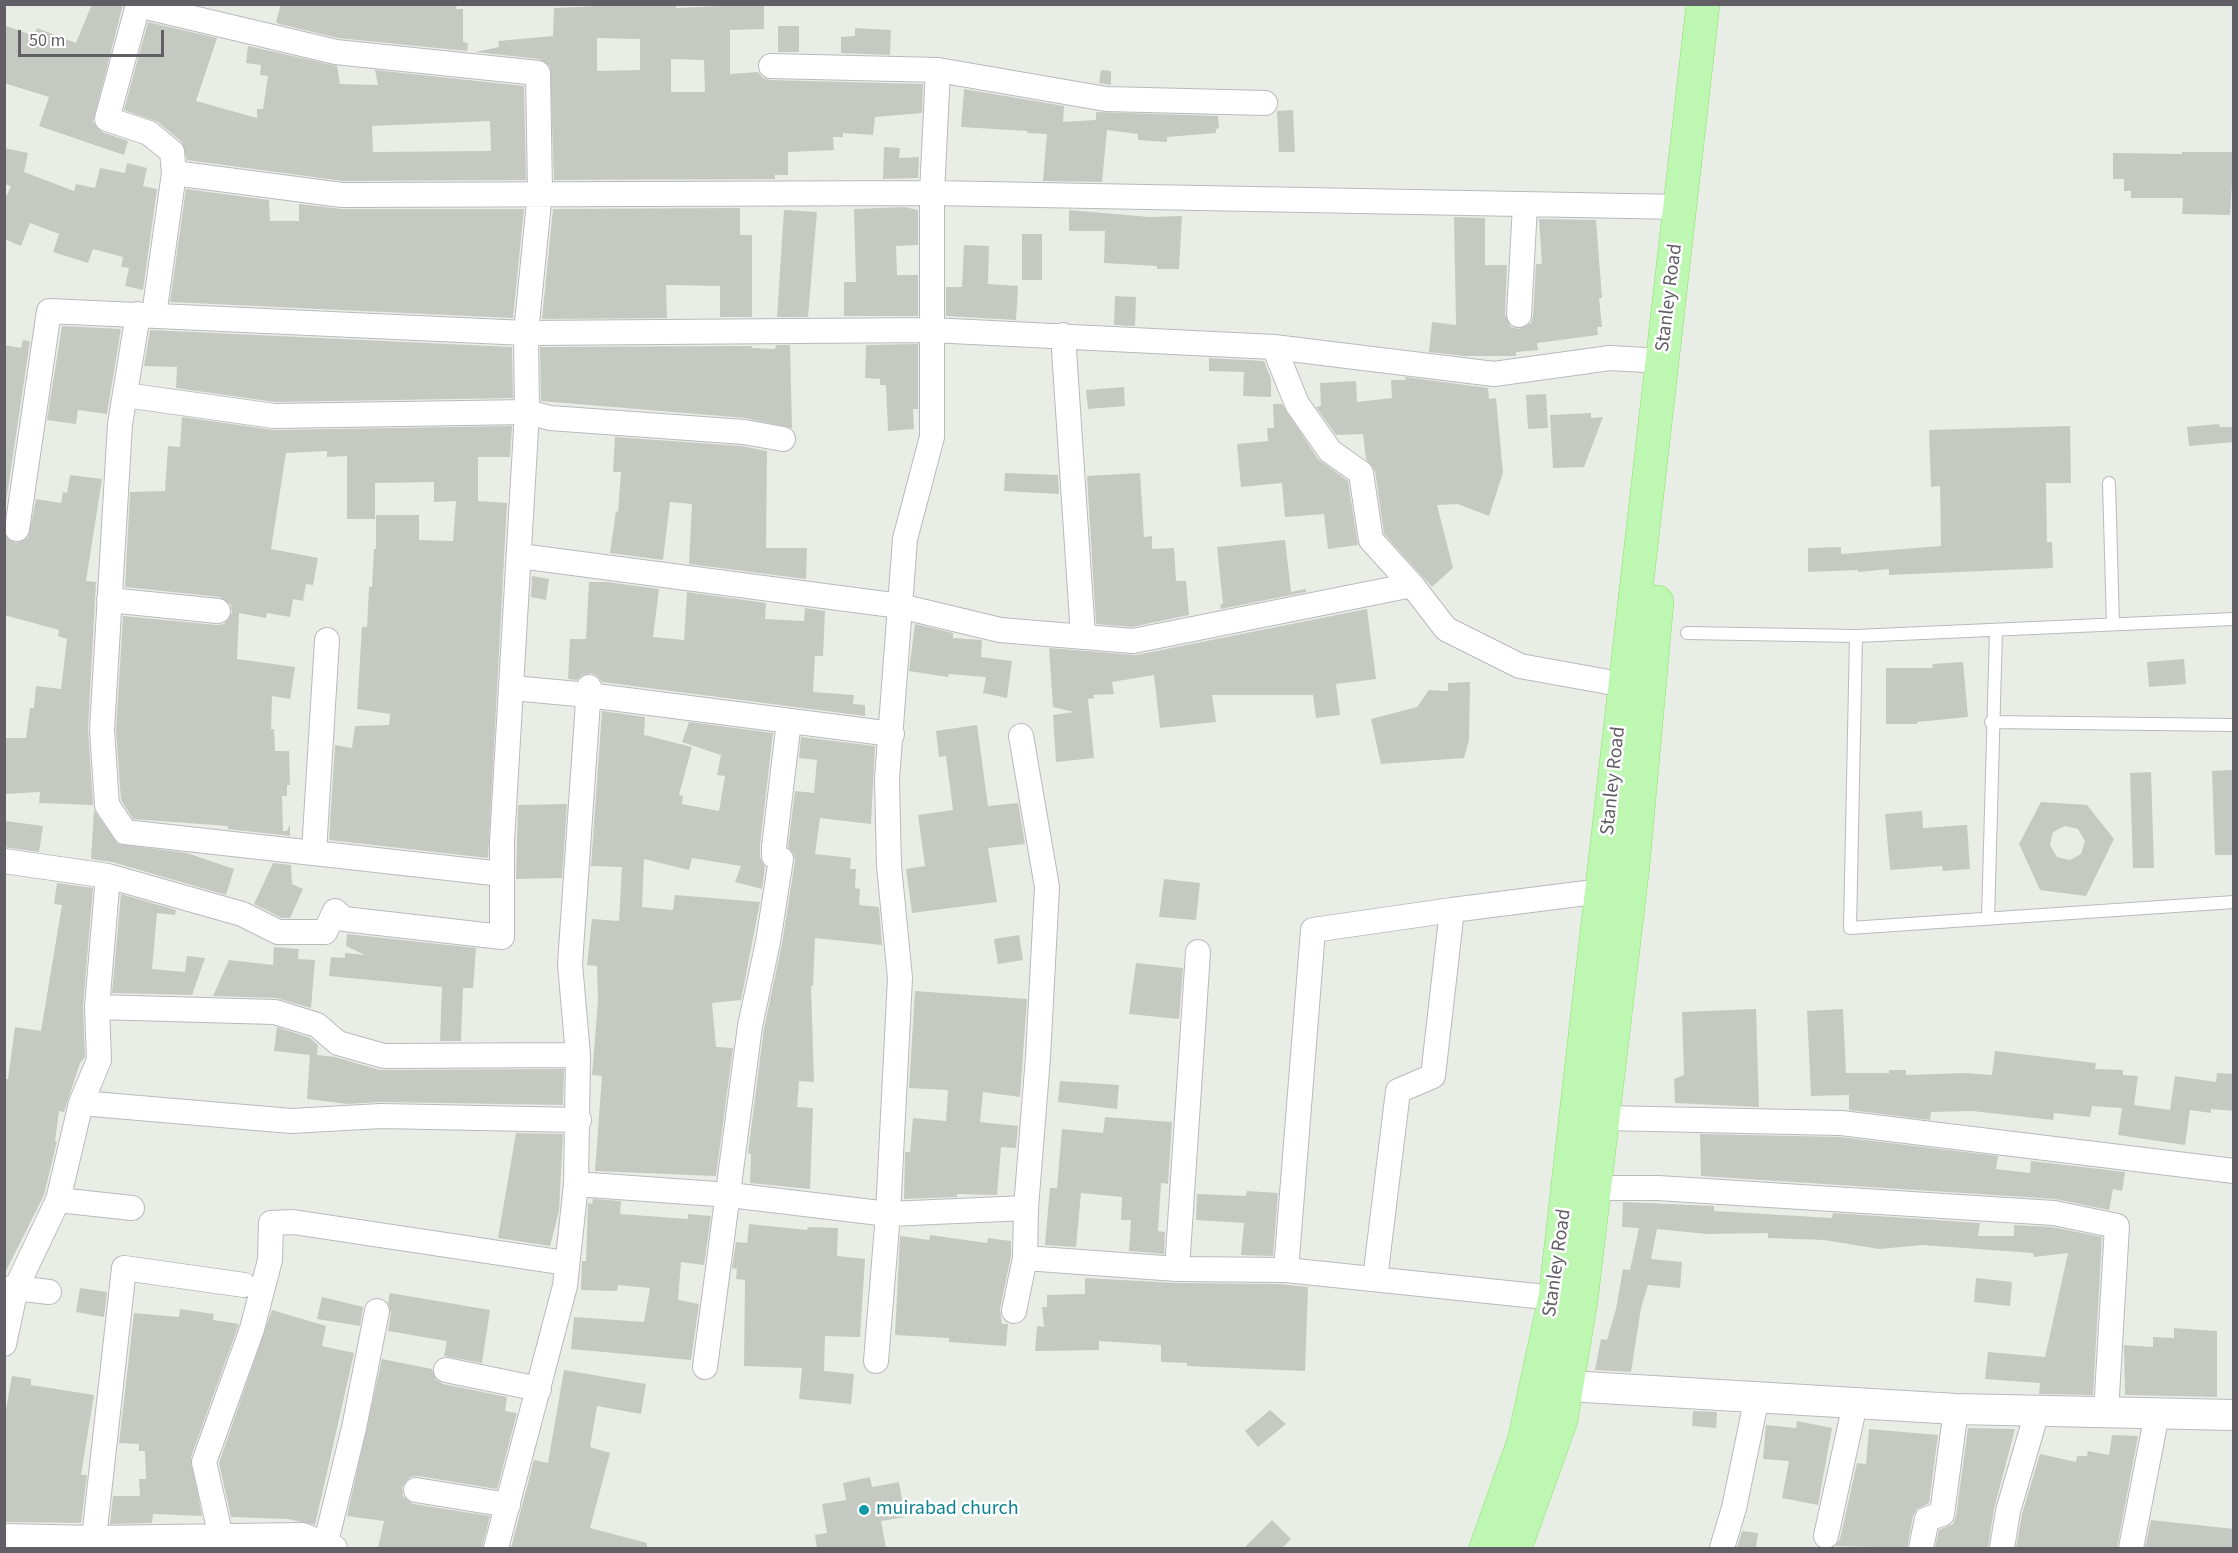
<!DOCTYPE html>
<style>
body{margin:0}
#map{position:relative;width:2238px;height:1553px;overflow:hidden;background:#e8eee6;font-family:"Source Sans 3",sans-serif}
canvas{display:block}
.frame{position:absolute;inset:0;border:6px solid #625e65;pointer-events:none}
.scale{position:absolute;left:18px;top:30px;width:146px;height:27px;box-sizing:border-box;border:3px solid #625e65;border-top:0;padding-left:8px;font-size:18px;line-height:21px;white-space:nowrap;color:#625e65;-webkit-text-stroke:4px #fff;paint-order:stroke}
</style>
<div id="map">
<canvas width="2238" height="1553"></canvas>
<div class="frame"></div>
<div class="scale">50 m</div>
</div>
<script>
const g = document.querySelector('canvas').getContext('2d');
g.lineJoin = 'round';
function fill(path, color) { g.fillStyle = color; g.fill(path, 'evenodd'); }
function strokePath(path, color, width, dash) { g.strokeStyle = color; g.lineWidth = width; g.lineCap = dash ? 'butt' : 'round'; g.setLineDash(dash || []); g.stroke(path); }
function drawText(font, color, halo, rows, align = 'center') {
  g.font = font + ' "Source Sans 3",sans-serif'; g.lineWidth = 5; g.setLineDash([]); g.textBaseline = 'middle'; g.strokeStyle = halo; g.fillStyle = color; for (const [text, x, y, turn = 0] of rows) {
    g.save(); g.translate(x, y); g.rotate((+turn || 0) * Math.PI / 180); g.textAlign = isNaN(turn) ? turn : align; if (halo) g.strokeText(text, 0, 0); g.fillText(text, 0, 0); g.restore();
  }
}
const building = new Path2D(`
 M92,4H123L93,122L102,132L128,141L124,155L39,126L49,97L4,83V25L34,36L37,28L76,43Z
 M281,4H457L456,9H463V42L468,43L467,51L338,38L279,24L276,22Z
 M639,4L676,5V8L764,4V29L730,30V74L758,72L763,78L771,80L923,84L922,113L875,117L873,135L843,133V137H833L834,150L788,152V175H775V179L554,180L550,66L539,59L475,52L499,47L498,41L553,36L554,8ZM597,38L640,39V70L597,71ZM671,59L704,60L705,92H671Z
 M148,22L217,38L196,101L257,118V109H263L268,76L260,75L261,65L246,63L248,46L337,66L340,84L378,85L375,70L524,86L526,180L343,181L187,160L182,142L158,122L124,110ZM490,121L491,151L373,152L372,126Z
 M778,26H799V52H778Z
 M855,28L891,30L890,55L841,53V37L855,36Z
 M1101,70L1111,71V85L1099,83Z
 M964,89L1064,106L1063,122L1096,120V112L1218,116L1219,128L1216,129V133L1167,137V142L1138,140V134L1107,130L1102,182L1043,181L1047,134L1027,133L1028,131L961,127Z
 M1293,110L1295,152H1279L1277,111Z
 M884,147L900,148L899,158L919,157L918,178L883,179Z
 M4,148L28,153L24,172L74,191L76,184L95,188L100,168L125,173L127,163L147,168L143,186L157,189L143,290L125,286L129,268L121,267L123,257L93,249L88,263L53,252L59,234L30,223L21,246L4,239V201L11,186L4,184Z
 M2182,152H2234L2230,215L2182,214L2183,198H2131V191H2124V179H2113V153L2182,154Z
 M186,189L269,200L270,221H299V204L342,209H524L513,318L170,302Z
 M904,207L918,210V245L896,246L897,275H918V316H844V282H856L854,209Z
 M740,208V235H752V317H720V286L666,285L667,318L542,319L553,209Z
 M784,210L817,212L808,317H777Z
 M1069,210L1149,217L1182,216L1179,269H1157V266L1104,263L1105,231H1069Z
 M1454,217L1485,218V265H1507L1505,315L1511,327L1519,329L1531,323L1533,316L1536,264H1542L1539,219L1596,220L1602,298H1599L1602,327H1597L1598,335L1537,343L1538,350L1516,352V356H1464L1429,352L1432,322L1456,325Z
 M1022,234H1042V280H1022Z
 M964,245L989,246L988,284L1018,286L1016,320L946,316V287H962Z
 M1115,296L1136,297L1135,326L1114,325Z
 M62,326L121,329L107,414L78,410L76,424L47,420Z
 M150,330L512,347L513,398L275,402L176,388L177,367L144,366Z
 M23,340L30,341L4,516V345L21,348Z
 M918,344V409H913L914,429L888,431L886,385H880V379L865,378L866,345Z
 M776,345H790L792,428L745,418L541,401L540,347L752,346V348L775,349Z
 M1209,358L1264,361L1271,379V397L1243,396L1244,372L1209,371Z
 M1405,377L1488,388L1489,399L1496,398L1503,473L1489,516L1458,504L1437,505L1453,568L1432,587L1384,534L1375,471L1366,459L1363,434L1336,435L1316,407L1321,406L1320,383L1356,381L1357,402L1392,398L1391,380H1406Z
 M1124,387L1125,406L1088,409L1086,390Z
 M1546,394L1548,428L1528,429L1526,395Z
 M1273,404H1282L1318,459L1348,481L1358,545L1328,549L1324,514L1285,517L1282,483L1241,487L1237,444L1268,441L1267,428H1274Z
 M1591,413V418L1603,417L1584,467L1553,468L1550,415Z
 M182,417L274,430L512,426L510,457H478V501L507,503L488,858L329,840L335,745L352,748L355,726L389,725L390,714L357,709L362,627H367L369,587H372L374,549H376V515H419V540L453,541L456,501L434,502V482L375,483V519H347V456L327,457V451L286,453L271,549L318,558L313,585L306,584L303,601L293,599L290,617L267,613L266,618L239,613L237,659L295,667L290,699L272,696L271,729H274L275,751H289L290,785H287V796H282L283,831H287L290,824V836L228,829V826L133,819L121,800L116,730L123,616L217,625L224,624L232,613L231,605L220,597L125,587L130,492L165,491L168,446L180,447Z
 M2219,424L2220,427H2234V442L2189,446L2187,427Z
 M2070,426L2071,483H2046L2047,542H2052L2053,568L1889,575V569L1858,572V570L1808,572V548L1841,547V554L1941,546L1940,486L1931,487L1929,430Z
 M615,437L742,446L767,451L766,548H807L806,579L689,564L692,504L670,502L663,560L610,553L616,511L618,512L621,472H613Z
 M1005,473L1058,475L1059,494L1004,491Z
 M1140,473L1144,537L1152,536V549L1174,548L1176,581H1186L1189,615L1132,627L1096,624L1087,476Z
 M70,475L102,479L86,581L96,582L88,729L93,805L39,803L40,792L4,794V738H26L30,708H34L36,686L61,689L67,639L58,636L59,630L4,615V535L16,543L28,538L36,499L61,503L63,492L67,493Z
 M1285,540L1291,592L1306,589V592L1221,609L1220,605L1223,604L1217,547Z
 M532,576L549,579L546,600L531,597Z
 M589,582H607L659,589L653,637L684,640L687,592L766,603L765,619L804,621L805,608L825,611L823,656H815L813,692L854,695L853,704L865,705V716L602,682L597,676L591,673L582,675L577,680L568,679L570,639H586Z
 M1367,609L1376,679L1336,684L1340,715L1316,718L1313,695H1212L1216,722L1160,728L1154,675L1112,682L1114,694L1093,695L1094,698L1088,699L1094,758L1056,762L1053,715L1074,712L1053,707L1049,648L1136,655Z
 M915,624L953,633V638L982,640L981,657L1012,661L1007,698L983,693L986,677L949,674L948,677L909,671Z
 M2184,659L2186,684L2149,687L2147,662Z
 M1963,662L1968,717L1917,722V724H1886V668H1933L1932,664Z
 M1470,682L1469,740L1464,758L1381,764L1371,719L1417,707L1429,690L1448,691V683Z
 M602,711L645,717L644,735L692,747L679,795L683,796L682,804L719,811L725,776L717,775L721,755L682,742L689,722L773,733L760,845V857L765,867L762,889L735,882L741,866L692,858L689,870L644,859L642,907L673,910L675,895L760,902L741,1000L712,1003L716,1047L733,1048L716,1176L595,1171L602,1076L592,1075L598,1001L597,966L587,965L592,919L619,921L622,867L591,866Z
 M977,725L988,806L1018,803L1025,844L988,848L997,902L912,913L906,869L925,866L918,815L953,810L946,756L939,757L936,731Z
 M801,737L875,746L871,824L820,818L815,854L851,858L850,869H856L855,888L860,889L859,905L879,907L882,945L815,938L813,986H811L814,1082L799,1081L797,1107L813,1108L810,1189L750,1183L751,1154L748,1153L764,1028L782,944L795,861L794,855L788,847L795,791L814,793L817,760L799,758Z
 M2232,770L2234,855H2215L2212,771Z
 M2151,772L2154,868H2133L2130,773Z
 M2041,802L2087,805L2114,839L2086,896L2040,890L2019,844ZM2065,826L2078,829L2085,841L2081,854L2070,860L2057,857L2050,845L2053,832Z
 M567,804L562,878L516,879L518,805Z
 M94,810L118,844L187,853L234,869L226,895L112,862L91,859Z
 M1922,811L1923,828L1967,825L1970,869L1943,871L1942,866L1890,870L1885,814Z
 M6,821L43,826L39,852L4,847Z
 M273,863L291,865L292,884L303,889L290,918H282L254,904Z
 M1164,879L1200,883L1196,920L1159,917Z
 M57,883L93,888L83,1006L85,1057L80,1063L64,1112L59,1111L55,1141H57L44,1195L4,1275V1079H8L15,1027L41,1031L62,905L54,904Z
 M121,894L176,910L175,915L157,913L152,969L185,972L187,956L205,958L192,995L112,993Z
 M347,934L476,948L473,988H463L461,1041H440L442,987L329,976L331,957L345,958V953L365,955L346,946Z
 M1019,935L1023,960L998,964L994,939Z
 M274,947L299,949L298,959L315,960L311,1008L276,998L213,996L229,960L273,965Z
 M1136,963L1183,968L1179,1019L1129,1014Z
 M915,991L1027,999L1020,1097L983,1092L980,1122L1018,1126L1016,1148L1001,1147L997,1195L957,1194V1197L904,1199L905,1152H910L913,1118L946,1121L948,1090L909,1088Z
 M1756,1009L1759,1107L1675,1103L1674,1079L1684,1075L1682,1012Z
 M1843,1009L1846,1073H1889V1070H1906V1075L1965,1073L1992,1075L1995,1051L2096,1063L2095,1069L2123,1070V1075L2138,1076L2134,1105L2170,1110L2175,1076L2216,1082L2217,1073L2234,1074V1111L2211,1109V1113L2190,1110L2185,1145L2118,1135L2122,1108L2092,1106L2090,1117L2054,1113L2053,1120L1972,1111L1931,1112L1930,1120L1849,1110V1095L1811,1096L1807,1011Z
 M277,1027L310,1038L318,1045L317,1055L335,1057L380,1070L564,1069L563,1105L381,1102L348,1104L307,1099L310,1055L274,1051Z
 M1060,1081L1119,1085L1117,1109L1058,1102Z
 M1105,1117L1172,1122L1168,1184L1161,1183L1158,1231L1165,1232L1164,1254L1129,1251L1131,1220H1121L1122,1197L1081,1193L1076,1247L1045,1245L1050,1188H1057L1062,1129L1103,1133Z
 M516,1133L563,1134L559,1211L550,1246L498,1238Z
 M1700,1134L1840,1137L1998,1156L1996,1169L2030,1173L2031,1161L2125,1172L2122,1191L2113,1189L2109,1210L2055,1199L1701,1176Z
 M1247,1191L1278,1193L1273,1256L1241,1255L1244,1223L1196,1220L1197,1194L1246,1196Z
 M593,1199L621,1201L620,1214L688,1219V1214L711,1216L704,1265L681,1262L678,1300L699,1304L691,1360L571,1349L574,1317L644,1322L650,1288L618,1285L617,1291L581,1290L582,1261H586L588,1203L592,1204Z
 M1623,1202L1714,1206V1211L1832,1218L1833,1213L1980,1223L1978,1236H2014V1225L2052,1227L2102,1237L2093,1395L2039,1394L2040,1383L1985,1379L1988,1352L2045,1357L2068,1253L2034,1257L2033,1253L1922,1245L1879,1249L1824,1240L1768,1238V1233L1707,1234L1657,1229L1651,1259L1682,1262L1680,1288L1648,1285L1641,1308L1631,1372L1595,1370L1601,1339L1607,1340L1616,1309L1623,1269L1630,1270L1639,1228L1622,1227Z
 M749,1224L807,1230L808,1227L838,1228L837,1256L865,1259L860,1337L825,1336L824,1371L854,1374L851,1404L799,1399L802,1368L744,1366L745,1280L736,1279L737,1269L732,1268L736,1242L747,1243Z
 M930,1235L987,1243L988,1238L1011,1241V1256L1000,1309L1002,1324H1008L1006,1346L949,1342V1338L895,1335L900,1236L929,1240Z
 M1085,1278L1177,1283L1280,1284L1308,1287L1305,1371L1187,1366V1363L1161,1362V1345L1099,1341V1350L1035,1351L1037,1326L1044,1327L1042,1307H1047V1295L1085,1294Z
 M1976,1278L2012,1282L2010,1306L1974,1302Z
 M80,1288L107,1292L104,1317L76,1312Z
 M390,1293L490,1310L482,1363L444,1356L447,1341L388,1331L391,1313L388,1303Z
 M322,1297L363,1307L360,1326L317,1319Z
 M180,1309L214,1314L213,1320L239,1324L191,1457L202,1516L153,1514L152,1523L110,1524L113,1496H140L139,1479H146L145,1451H139V1444L119,1443L134,1313L179,1317Z
 M272,1310L326,1326L322,1346L354,1353L315,1525L288,1519L231,1517L219,1463Z
 M2174,1328L2217,1331V1397L2125,1395L2124,1345L2153,1347V1337L2174,1338Z
 M382,1359L432,1369L436,1380L443,1384L507,1397L505,1411L517,1413L497,1489L418,1476L410,1477L402,1487L403,1496L413,1504L490,1516L482,1548H378L384,1521L347,1516Z
 M564,1370L646,1384L641,1414L597,1406L590,1447L610,1453L590,1528L647,1543V1548H511L534,1460L548,1463Z
 M12,1376L31,1379V1385L94,1395L81,1475H87L81,1523L4,1522V1420Z
 M1270,1410L1286,1424L1258,1447L1245,1431Z
 M1693,1411L1717,1412L1716,1428L1692,1426Z
 M1797,1421L1832,1428L1818,1505L1782,1498L1789,1461L1763,1459L1766,1425L1796,1428Z
 M1968,1428L2015,1429L1994,1509L1988,1548H1935L1939,1530L1953,1524L1956,1516Z
 M1869,1429L1938,1435L1929,1503L1917,1509L1913,1516L1907,1548L1835,1546L1840,1539L1857,1463L1866,1464Z
 M2112,1435L2138,1436L2117,1548H2016L2022,1514L2040,1454L2076,1462L2077,1456H2087L2088,1451L2109,1455Z
 M870,1477L872,1487L899,1482L905,1517L881,1521L886,1548H817L815,1535L827,1533L822,1504L846,1500L843,1483Z
 M1272,1520L1291,1539L1282,1548H1244Z
 M2151,1520L2234,1529V1548H2145Z
 M1742,1531L1758,1533L1756,1548H1737Z`);
const service = new Path2D(`
 M2109,483L2113,624
 M1687,633L1856,636L2234,619
 M1856,636L1850,928L2234,902
 M1991,722L2234,725
 M1988,919L1996,630`);
const minor = new Path2D(`
 M771,66L938,70L1106,99L1265,103
 M138,314L120,424L102,730L107,805L125,832L502,874
 M154,315L174,173L342,195L932,193L1681,207
 M1519,315L1525,205
 M1063,335L1083,636
 M1274,347L1494,374L1610,358L1663,361
 M125,395L274,416L527,412L550,418L744,432L783,439
 M17,529L49,311L526,333L931,330L1274,347L1297,404L1330,451L1361,473L1371,540L1412,585L1446,629L1520,666L1625,685
 M520,556L900,606L1000,630L1133,641L1412,585
 M109,600L218,611
 M513,688L588,695L892,734
 M314,852L327,640
 M4,861L108,876L242,914L278,932H325L335,911L344,919L502,937V842L527,412L526,333L540,192L538,73L336,52L138,5L107,119L149,133L172,152L174,173
 M97,1007L275,1012L317,1025L338,1043L384,1056L578,1055
 M81,1103L291,1121L381,1116L579,1120
 M1604,1118L1841,1123L2234,1171
 M576,1184L730,1195L888,1214L1026,1208
 M1595,1188H1658L2054,1213L2117,1226L2106,1412
 M58,1200L132,1208
 M1025,1258L1177,1269L1286,1270L1555,1298
 M1177,1269L1198,952
 M1286,1270L1313,930L1452,910
 M1375,1279L1398,1091L1433,1076L1452,910L1602,891
 M244,1285L124,1268L94,1538L302,1535L335,1548
 M4,1289L16,1288L58,1200L81,1103L99,1060L97,1007L108,876
 M1014,1311L1025,1258L1026,1208L1038,1057L1047,887L1021,736
 M4,1344L16,1288L49,1292
 M876,1361L888,1214L900,978L889,866L887,779L905,539L932,437V193L938,70
 M705,1367L750,1026L768,942L781,859L774,856V847L789,721
 M446,1370L539,1389
 M416,1490L508,1505
 M4,1536L94,1538
 M1826,1536L1855,1404
 M221,1537L204,1462L252,1329L270,1260L271,1223L293,1222L566,1263
 M325,1546L354,1428L377,1311
 M496,1548L565,1286L576,1184L578,1055L570,964L589,687
 M1722,1548L1734,1508L1757,1397
 M1921,1548L1927,1519L1942,1514L1956,1409
 M2002,1548L2008,1511L2037,1412
 M2131,1548L2157,1414`);
const tertiary = new Path2D(`
 M1568,1386L1956,1409L2234,1415`);
const primary = new Path2D(`
 M1486,1548L1524,1441L1555,1298L1703,4
 M1515,1548L1561,1420L1581,1301L1633,865L1657,602`);
const markers = [
 [864,1510,6,"#0f9aa8"]
];
const streetNames = [
 ["Stanley Road",1670,298,-83],
 ["Stanley Road",1614,781,-84],
 ["Stanley Road",1558,1263,-82]
];
const cultureNames = [
 ["muirabad church",876,1510]
];
fill(building, '#c4cac2');
strokePath(service, '#bcb8be', 14);
strokePath(minor, '#bcb8be', 26);
strokePath(tertiary, '#bcb8be', 32);
strokePath(primary, '#8ae36a', 34);
strokePath(service, '#fff', 12);
strokePath(minor, '#fff', 24);
strokePath(tertiary, '#fff', 30);
strokePath(primary, '#bdf7b2', 33);
for (const [x, y, r, color] of markers) { const dot = new Path2D(); dot.arc(x, y, r, 0, 2 * Math.PI); g.fillStyle = color; g.fill(dot); strokePath(dot, '#fff', 2); }
drawText('20px', '#625e65', '#fff', streetNames);
drawText('20px', '#0d838f', '#fff', cultureNames, 'left');
</script>
